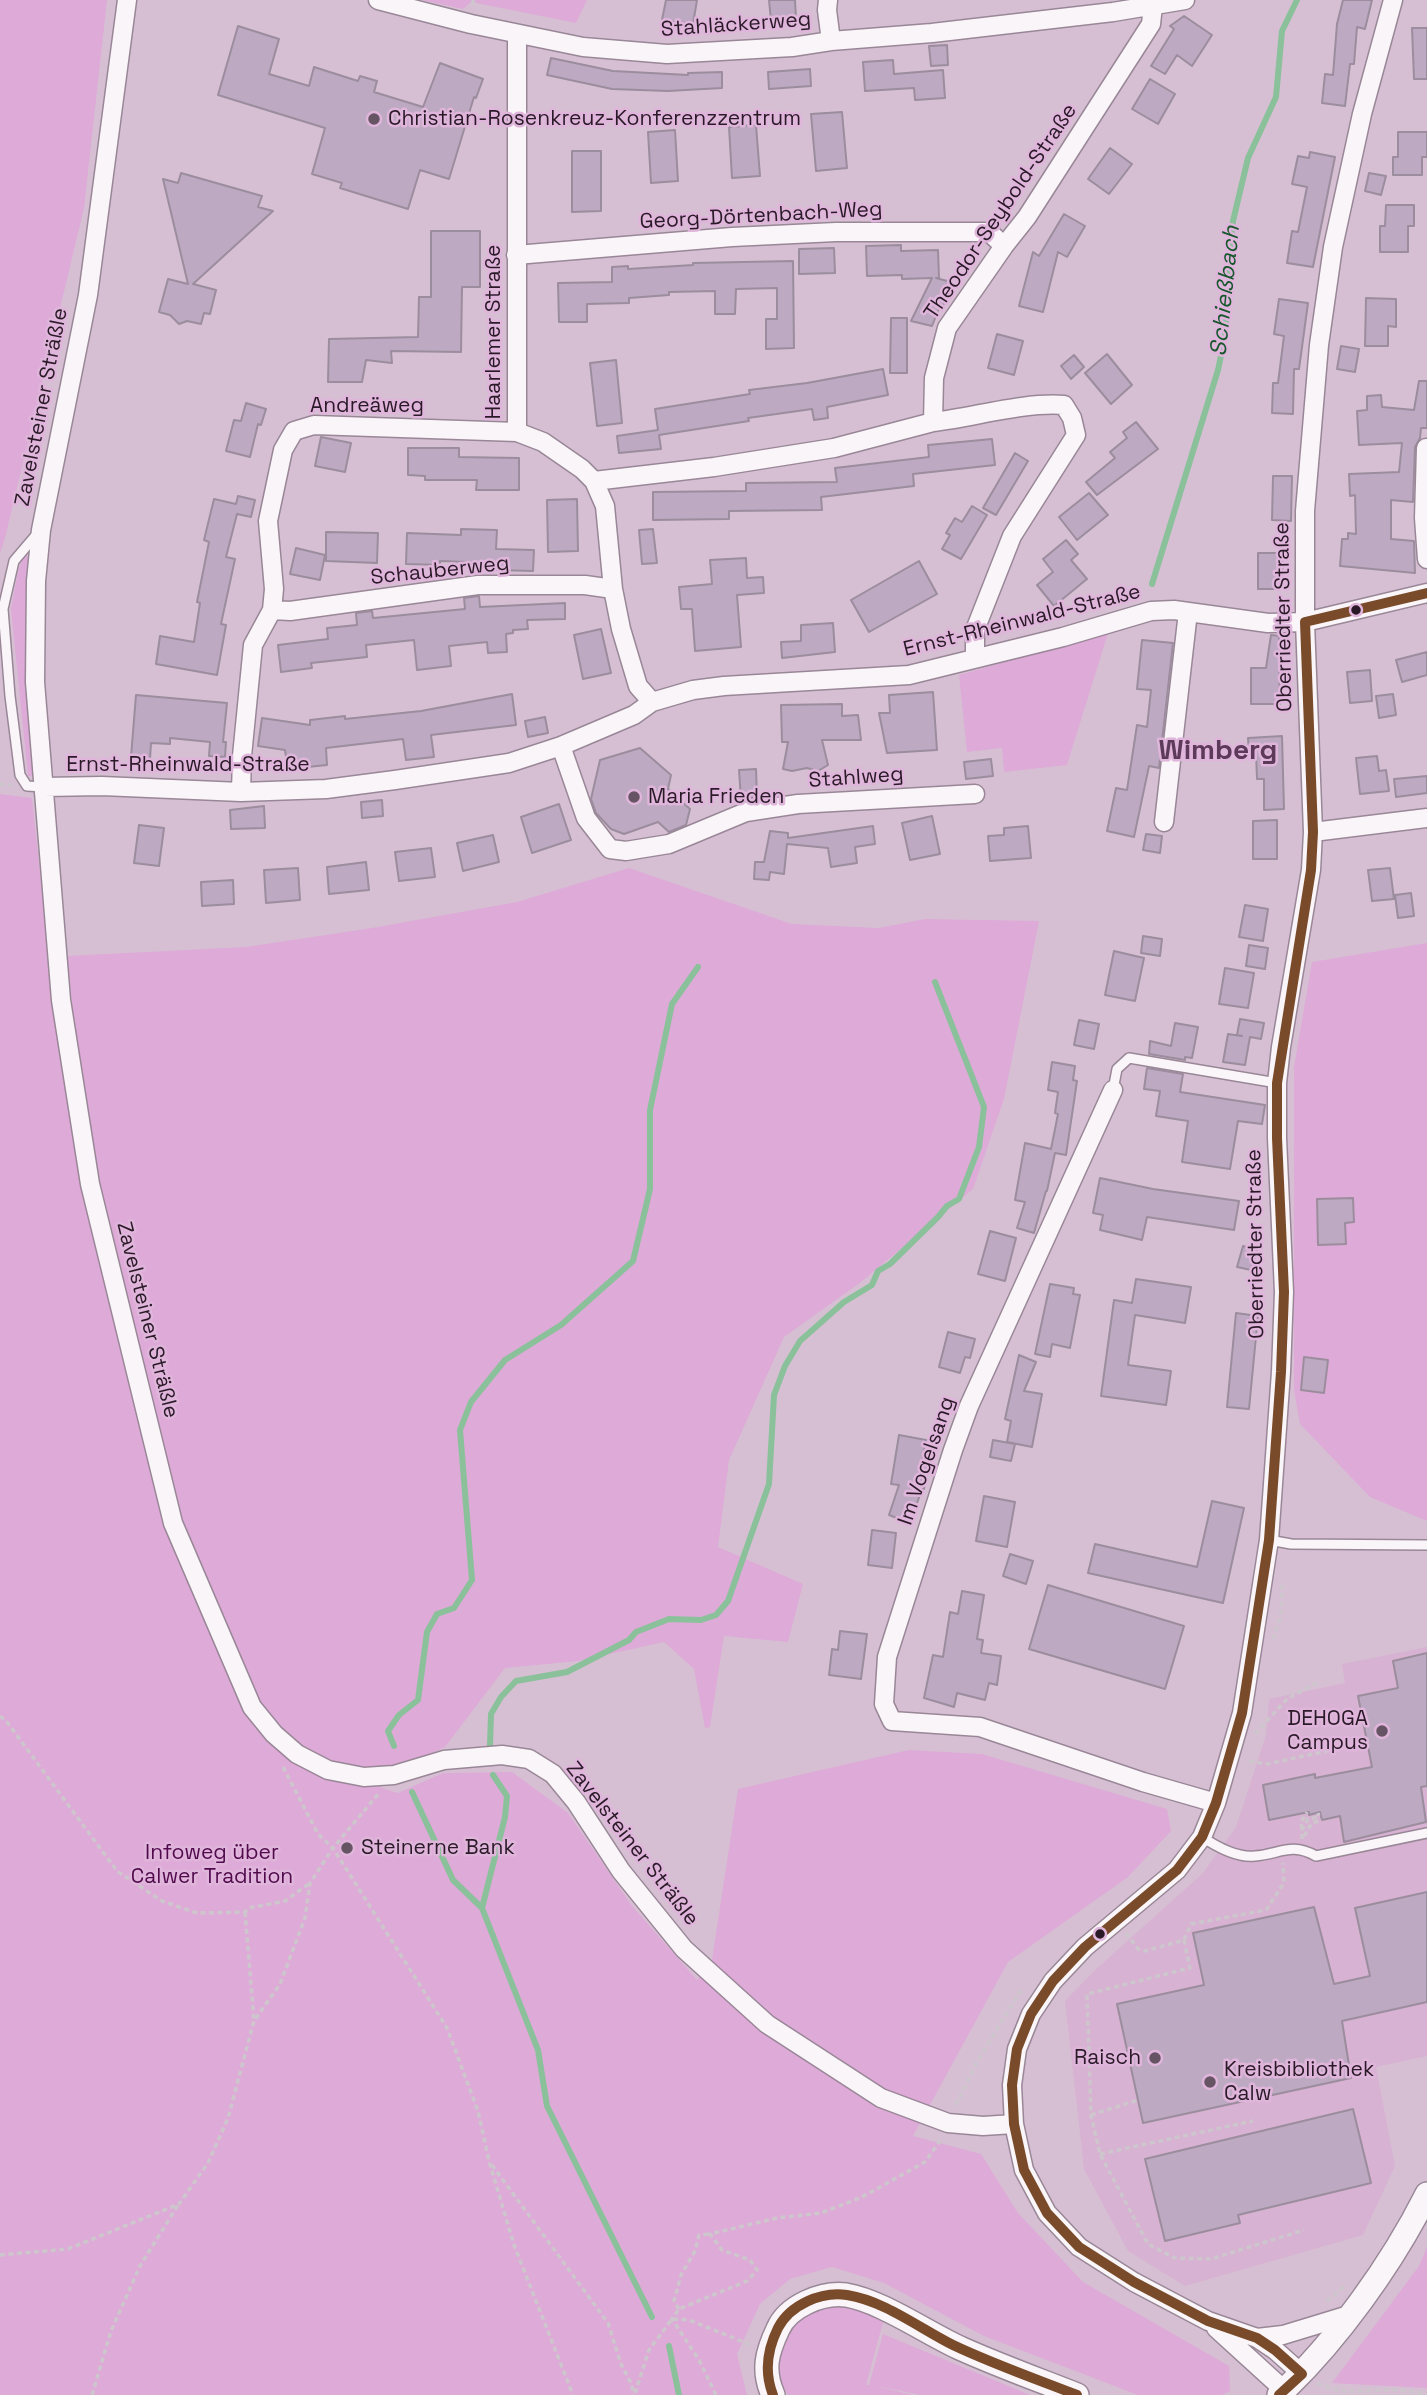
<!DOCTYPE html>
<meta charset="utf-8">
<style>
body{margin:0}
canvas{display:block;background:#d6bfd3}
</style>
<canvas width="1427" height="2395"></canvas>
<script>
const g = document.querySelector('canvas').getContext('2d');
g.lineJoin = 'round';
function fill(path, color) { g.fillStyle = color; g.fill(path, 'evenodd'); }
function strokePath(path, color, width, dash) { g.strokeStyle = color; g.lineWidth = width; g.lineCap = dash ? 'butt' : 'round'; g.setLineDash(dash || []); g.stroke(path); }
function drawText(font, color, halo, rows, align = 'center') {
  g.font = font + ' "Space Grotesk",sans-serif'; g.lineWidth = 5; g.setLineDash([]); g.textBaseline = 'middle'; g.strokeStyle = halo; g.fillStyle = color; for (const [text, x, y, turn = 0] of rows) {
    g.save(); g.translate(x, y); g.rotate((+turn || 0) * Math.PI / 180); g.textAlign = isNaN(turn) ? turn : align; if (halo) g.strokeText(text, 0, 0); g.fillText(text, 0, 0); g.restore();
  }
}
const built = new Path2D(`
 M1427,1647V2056L1376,2067L1395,2166L1363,2235L1185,2286L1128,2251L1084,2169L1065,2001L1094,1971L1203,1873L1236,1827L1266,1735L1269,1699L1345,1683L1342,1664Z`);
const green = new Path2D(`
 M0,0H107L84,208L5,538L0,553Z
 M422,0H587L576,23L471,2L463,9Z
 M24,555L30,558L26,682L35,776H28L11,609L18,571Z
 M1108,633L1067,765L1004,772L1002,748L967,752L959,675Z
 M0,794L32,798L54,1007L80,1076L67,956L246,947L372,928L517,902L629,868L792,924L879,928L925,919L1039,921L1004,1099L973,1189L861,1282L784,1337L729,1460L718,1547L803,1584L788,1642L724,1636L710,1727L705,1728L694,1669L664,1642L578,1661L505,1668L445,1747L367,1783L398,1793L443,1773L512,1772L568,1813L632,1906L697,1980L712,1960L738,1789L909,1750L982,1754L1167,1809L1171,1831L1128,1877L1008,1962L913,2136L981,2154L1018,2213L1083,2282L1229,2366L1230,2391L1222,2395H1138L984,2336L884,2283L832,2267L790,2279L760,2304L737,2354L747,2395H0Z
 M1427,943V1521L1370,1497L1300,1424L1294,1390V1067L1312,962Z
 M1427,2247V2388L1332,2383L1419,2266Z
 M846,2307L862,2311L883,2322L866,2385H869L883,2334L1030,2395H921L871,2385L913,2395H788C770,2371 780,2327 808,2314C820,2308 833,2308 846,2307Z`);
const stream = new Path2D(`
 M1152,584L1218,370L1225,336L1233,221L1248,158L1276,97L1282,31L1297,0
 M394,1746L388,1731L399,1715L418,1700L427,1632L437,1614L454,1608L472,1580L460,1430L471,1402L505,1360L561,1325L633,1261L650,1189V1110L672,1004L698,967
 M490,1746L491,1714L501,1697L516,1681L567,1672L629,1640L636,1632L669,1619L701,1620L716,1615L728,1601L769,1484L774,1395L785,1366L800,1341L844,1302L872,1285L878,1271L890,1264L938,1217L947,1206L959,1199L979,1147L984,1107L935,982
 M412,1792L453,1880L482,1908L538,2050L547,2106L652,2317
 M482,1908L505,1817L507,1796L493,1775
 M669,2346L679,2395`);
const building = new Path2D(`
 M666,0H697L693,24L662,20Z
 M769,0H795L796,19L771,21Z
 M1343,0H1372L1365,29L1357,27L1354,64H1350L1345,106L1322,103L1325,74L1333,75L1337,24Z
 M1184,16L1212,35L1192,66L1177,55L1165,74L1151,66L1174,29L1170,26Z
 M238,26L279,39L269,74L309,86L314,67L358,81L360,76L377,81L374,92L423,107L440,63L483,79L476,98L474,97L449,179L420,170L408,209L340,188L342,183L312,174L325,128L218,95Z
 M1412,28H1427V79H1414Z
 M947,45L948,65L931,66L929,46Z
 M551,58L613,71L688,75V73L722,72V88L668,91L612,89L547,75Z
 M893,60L894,74L943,70L945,98L915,100L914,88L865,91L863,62Z
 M810,69L811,86L769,89L768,72Z
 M1150,79L1175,94L1158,124L1132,109Z
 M842,112L847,168L816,171L811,114Z
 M756,125L760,176L732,178L729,127Z
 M675,130L678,181L651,183L648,132Z
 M1398,132H1427V157H1422V175H1393V157H1398Z
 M1110,148L1132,164L1109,194L1088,179Z
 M572,151H601V211L572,212Z
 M1310,152L1335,157L1313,267L1287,263L1292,231L1298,232L1307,187L1292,184L1298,156L1309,158Z
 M181,173L262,196L258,207L273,211L193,284L216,290L210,314L204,313L201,324L187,321L179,324L170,315L159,312L168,279L188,284L163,179L178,183Z
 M1369,173L1386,176L1381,195L1365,191Z
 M1386,205H1414V226H1408V252H1380V226H1385Z
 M1064,214L1085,226L1067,257L1058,252L1043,312L1019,306L1033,252L1039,256Z
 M431,231H480V287H462L461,352L391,351L392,363L366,360L362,382H328L329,339L418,337L419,297H431Z
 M901,245V251L938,250L939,278H936L951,282L943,306H940L932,326L911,321L932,278L902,279V275L867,276L866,246Z
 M834,248L835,273L799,274V249Z
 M793,261L794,348L766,349V319H777V288L736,289L735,314H715V291L669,292V295L629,298V303L587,304V322H559L558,283L612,282V267L628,266V269L693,265V263Z
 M1366,298L1396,299V327L1388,326V346H1365Z
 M1279,299L1308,303L1299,369H1294L1293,414L1272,413L1273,383H1278L1284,336L1274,334Z
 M891,318H907V373H890Z
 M997,334L1023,341L1014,375L988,368Z
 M1341,346L1359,349L1355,372L1337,369Z
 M1107,354L1132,385L1111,404L1085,373Z
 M1074,355L1084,367L1071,379L1061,366Z
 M616,360L622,423L597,426L590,363Z
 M883,369L888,395L827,407L828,418L814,420L812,409L748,418L749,421L659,435L661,449L619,453L617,436L658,430L655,409L750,394L749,390L807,383Z
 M1419,381H1427V428H1421L1420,438L1415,447L1413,502L1391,500V539L1414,541L1415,573L1340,566L1342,539H1348V533L1356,534L1355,495L1350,496L1349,474L1399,472L1402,443L1359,445L1357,411L1367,410V396L1381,395L1382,407L1414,410Z
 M246,403L266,409L261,425L258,424L250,457L226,451L234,420L241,421Z
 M1136,422L1158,449L1097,495L1086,482L1115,458L1110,452L1127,438L1123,432Z
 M321,437L351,443L345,472L315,466Z
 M992,439L995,465L913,474L914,486L821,497L822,510L729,511V519L653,520V492L746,491V483L837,482L835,468L929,457L928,445Z
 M408,448H459V457L519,458V490H476L477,480H425V476L408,475Z
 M1015,453L1028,461L996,515L983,508Z
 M1273,476H1292L1291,521L1272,520Z
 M1089,493L1108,515L1077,540L1059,517Z
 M238,496L255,500L251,517L237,514L226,557L235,559L221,624L226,625L217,675L156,664L160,636L194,642L200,603L197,602L209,542L204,540L214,499L236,504Z
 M577,499L578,551L548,552L547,500Z
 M972,506L987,515L961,559L942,549L950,535L946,533L955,518L962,522Z
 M461,529L497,530L496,549L534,550L533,571L496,570V563L440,561V565L406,564L407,533L461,535Z
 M653,529L657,563L642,564L639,530Z
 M326,532L378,533L377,563L326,561Z
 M1066,540L1078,554L1071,560L1087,579L1054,606L1037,585L1053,572L1043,559Z
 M296,548L325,555L320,580L290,574Z
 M1258,553H1282L1283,589H1258Z
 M746,558L747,578L763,577L764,593L737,595L741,647L695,651L692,609H681L679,587L712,584L710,560Z
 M919,561L937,594L869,632L851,600Z
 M479,596L480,607L565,603V619L527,620L528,629L513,630V633L506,634L507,652L488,653L487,642L449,646L451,666L417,670L414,640L366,645L367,657L311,663L312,668L281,672L278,645L328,639L327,628L357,625L356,613L372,611L373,618L465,609L464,598Z
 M833,623L835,652L782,658L781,642L801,641V625Z
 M601,629L611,673L583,679L574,635Z
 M1271,635L1279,636V643L1285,644L1283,658H1279L1280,704H1251V668H1266Z
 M1142,640L1173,643L1159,768L1149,766L1134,837L1107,831L1116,788L1127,790L1137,725L1147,727L1151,690L1137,689Z
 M1427,652V675L1402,682L1396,660Z
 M1370,670L1372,701L1350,703L1347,672Z
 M933,692L937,750L887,753L879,713H890L889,695Z
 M512,694L516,725L431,735L434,757L406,760L403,739L326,748L327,765L288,769L285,750L258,746L262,718L310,725V720L345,716V719L421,711Z
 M1393,694L1396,715L1379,718L1376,696Z
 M136,695L227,703L223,742H226L225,757L209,756L210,742L170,738V744L151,743L150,759L131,757Z
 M842,704V716L858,715L861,740H822L828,765L818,771L807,768L792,771L783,769L788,742H782L781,705Z
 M545,717L548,733L528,737L525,721Z
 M1282,736L1284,809L1264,810V779H1257L1256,753H1249L1248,738Z
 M640,748L671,775L668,789L690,809L686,825L669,832L658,822L624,834L611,829L596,813L591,799L600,760Z
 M1377,756L1379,771L1386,770L1389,791L1360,794L1356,758Z
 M991,759L993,776L966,779L964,762Z
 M756,769L757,797L741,799L739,770Z
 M1427,776V793L1396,797L1394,779Z
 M382,800L383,816L362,818L361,802Z
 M559,804L571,840L532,853L521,817Z
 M264,806L265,828L231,829L230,810Z
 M932,816L940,854L910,860L902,823Z
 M1277,820V859H1253V821Z
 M139,825L164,828L159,866L134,863Z
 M873,826L875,844L855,847L857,863L831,867L828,848L787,844L784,874L770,872L769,880L754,879L755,862H764L770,831L788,833V838Z
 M1028,826L1031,858L990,861L988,836L1004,835V828Z
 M1146,834L1162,836L1160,853L1143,850Z
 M493,835L499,862L463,871L457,843Z
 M431,848L435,877L399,881L395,852Z
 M366,862L369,890L329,894L327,867Z
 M298,868L300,900L266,903L264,870Z
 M1390,868L1394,899L1372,901L1368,870Z
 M233,880L234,904L202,906L201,882Z
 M1411,893L1414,916L1398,918L1395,895Z
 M1245,905L1268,909L1263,941L1239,937Z
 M1143,936L1162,939L1160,956L1141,953Z
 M1249,945L1268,948L1265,969L1246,966Z
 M1114,951L1144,958L1135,1001L1105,995Z
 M1225,968L1254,973L1248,1008L1219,1004Z
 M1240,1019L1264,1023L1261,1039L1250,1037L1245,1065L1223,1062L1228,1034L1242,1036L1237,1035Z
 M1079,1020L1099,1024L1094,1049L1074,1045Z
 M1175,1023L1198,1027L1192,1058L1185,1057V1060L1149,1054L1150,1041L1171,1046Z
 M1052,1062L1075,1066L1073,1080L1077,1081L1066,1155L1055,1153L1047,1191H1046L1034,1233L1017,1228L1025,1202L1015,1200L1025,1143L1051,1149L1058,1114L1055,1113L1058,1092L1048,1090Z
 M1147,1068L1183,1074L1180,1092L1265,1105L1262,1124L1238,1121L1230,1169L1182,1162L1188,1121L1156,1116L1160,1091L1144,1089Z
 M1100,1178L1153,1189L1239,1201L1234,1230L1147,1217L1142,1240L1100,1230L1103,1215L1093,1213Z
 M1353,1198L1354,1222L1345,1223L1346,1244L1318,1245L1317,1199Z
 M990,1231L1016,1238L1005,1281L978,1274Z
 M1243,1246L1257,1250L1251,1270L1237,1267Z
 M1136,1279L1191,1287L1185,1323L1135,1315L1128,1365L1171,1371L1166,1405L1101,1396L1114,1300L1132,1303Z
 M1050,1284L1074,1288L1073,1294L1080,1295L1070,1348L1052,1344L1050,1357L1035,1354Z
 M1236,1313L1258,1316L1249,1409L1227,1407Z
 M948,1332L975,1339L970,1358L965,1357L960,1373L939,1367Z
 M1019,1355L1036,1362L1024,1391L1042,1394L1032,1447L1007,1442L1011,1421L1005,1419Z
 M1304,1357L1328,1360L1324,1393L1301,1390Z
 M899,1435L926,1440L922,1463L928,1464L924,1489H922L910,1523L889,1515L899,1485L891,1484Z
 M993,1440L1015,1444L1011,1461L990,1457Z
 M984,1496L1015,1502L1007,1547L976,1541Z
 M1212,1501L1244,1508L1223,1603L1088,1573L1095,1544L1197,1567Z
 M872,1530L896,1533L892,1568L868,1565Z
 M1010,1554L1033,1561L1026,1584L1003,1576Z
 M1048,1585L1184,1626L1165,1689L1029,1649Z
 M962,1591L984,1595L977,1639L983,1640L981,1653L1001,1656L997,1685L989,1683L985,1700L957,1693L954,1707L924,1698L933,1655L943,1657L950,1612L958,1614Z
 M840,1631L867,1634L861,1679L829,1675L832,1649L838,1650Z
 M1427,1653V1786L1421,1787L1426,1822L1344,1842L1340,1816L1322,1820L1320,1812L1309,1815V1812L1269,1820L1263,1785L1315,1774V1778L1372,1767L1358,1696L1398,1688L1393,1661Z
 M1427,1892V2002L1342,2021L1351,2078L1143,2123L1117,2004L1204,1985L1193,1933L1314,1907L1334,1984L1370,1976L1355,1908Z
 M1353,2109L1371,2183L1238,2215L1240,2223L1165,2241L1145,2159Z`);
const path = new Path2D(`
 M473,0L474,8
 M0,784L12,785
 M1273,1639L1281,1615L1282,1585
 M0,1716L7,1722L117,1871L162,1901L197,1913L245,1912L249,1908L285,1901L310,1883
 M1255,1734L1287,1699L1320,1681
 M1249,1761L1267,1764L1341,1748
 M283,1767L318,1834L333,1848L447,2028L478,2111L489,2161L514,2245L573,2395
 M1302,1829L1301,1822L1307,1812
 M1304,1836L1312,1823L1322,1820
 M1302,1839V1830L1308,1819L1319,1817L1318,1813
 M245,1912L254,2021
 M1126,1933L1138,1949L1145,1951L1184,1940L1191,1924L1266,1910L1284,1883L1283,1863
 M1184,1940L1190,1968L1087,1994L1091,2115L1100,2154L1148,2244L1175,2258L1211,2259L1304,2230
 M956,2105L977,2062L1019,1993L1024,1989
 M1091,2115L1138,2100
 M1100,2154L1253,2121
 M492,2165L608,2323L621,2364L632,2385L633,2395
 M0,2255L68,2249L179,2204L208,2163L228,2118L254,2021L280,1984L305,1918L310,1883L333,1848L379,1793
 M1327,2301L1345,2286
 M679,2309L674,2301L681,2275L695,2251L699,2235L710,2234
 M1317,2383C1345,2395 1353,2391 1382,2390C1398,2389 1412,2391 1427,2394
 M635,2393L649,2350L672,2319L689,2320L751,2345
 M92,2395L111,2331L140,2266L178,2205
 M716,2395L699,2360L672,2319L679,2309L747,2281L757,2270L750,2260L722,2250L710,2234L777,2218L821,2213L862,2197L925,2162L942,2138`);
const service = new Path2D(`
 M37,534L14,561L3,609L10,696L20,775L27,786L44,787
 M1113,1090L1117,1069L1129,1058L1277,1083
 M1269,1540L1291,1544L1427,1545
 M1202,1837C1217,1847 1237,1858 1255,1856C1280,1854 1291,1842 1316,1856L1427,1833`);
const minor = new Path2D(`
 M127,0L88,295L41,530L36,581L35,682L61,1000L90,1184L173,1523L252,1707L274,1734L297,1754L328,1770L364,1777L394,1775L444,1760L502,1755L529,1759L553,1774L576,1802L621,1871L684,1949L767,2024L881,2098L948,2123L983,2126L1014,2124
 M378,0L471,24L583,47L667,54L792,47L831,41L932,33L1113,12L1185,0
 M828,0L827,10L831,41
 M517,35V432L543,442L582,469L594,481L605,506L613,589L621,629L638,686L652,702
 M516,255L732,237L836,232H989L1004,246
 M1426,448L1424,518L1427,559
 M594,481L714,467L834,448L933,422
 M272,610L290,611L478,585H585L613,589
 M975,658V630L1012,536L1076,435L1072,418L1064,405C1023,402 975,417 933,422L934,378L947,328L1004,246L1027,217L1151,24L1153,6
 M561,746L586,818L610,849L626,851L669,844L746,812L798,804L975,794
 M44,787L102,786L241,792L326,789L395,780L509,763L561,746L634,715L652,702L693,690L724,686L909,675L1063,637L1151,611L1174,610L1268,623L1305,622L1427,593
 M241,792L242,756L253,645L272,610L274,589L268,521L283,450L294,431L314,425L517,432
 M1164,822L1188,612
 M1313,832L1427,818
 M1113,1090L969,1406L953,1450L887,1657L884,1704L892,1721L980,1727L1143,1782L1216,1803
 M1216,2328L1284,2390
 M1257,2338L1283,2335L1352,2314
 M1302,2374L1275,2350L1257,2338L1208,2321L1134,2282L1079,2247L1047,2213L1024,2170L1014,2124L1012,2085L1017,2049L1031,2014L1053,1981L1085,1947L1177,1870L1202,1837L1216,1803L1242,1713L1269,1540L1281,1372L1284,1292L1277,1138V1083L1281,1047L1311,870L1313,832L1305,622V511L1319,345L1333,247L1362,114L1393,0`);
const tertiary = new Path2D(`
 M773,2395C762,2370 767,2352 778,2329C788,2306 822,2292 846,2295C882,2301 928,2334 962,2349C1000,2366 1039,2380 1077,2395
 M1279,2395C1336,2342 1392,2264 1427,2194`);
const bus1 = new Path2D(`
 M1305,622L1427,593
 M773,2395C764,2372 767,2350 778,2328C790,2305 821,2291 847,2295C885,2301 919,2328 953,2345C993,2364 1036,2379 1077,2395
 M1279,2395L1302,2374L1275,2350L1257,2338L1208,2321L1134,2282L1079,2247L1047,2213L1024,2170L1014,2124L1012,2085L1017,2049L1031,2014L1053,1981L1085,1947L1177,1870L1202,1837L1216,1803L1242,1713L1269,1540L1281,1372L1284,1292L1277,1138V1083L1311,870L1313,832L1305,622`);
const markers = [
 [374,119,7,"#665464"],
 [1356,610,6,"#2a1a28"],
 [634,797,7,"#665464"],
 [1382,1731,7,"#665464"],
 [347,1848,7,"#665464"],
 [1100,1934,6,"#2a1a28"],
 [1155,2058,7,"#665464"],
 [1210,2082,7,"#665464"]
];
const streetNames = [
 ["Stahläckerweg",736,25,-4],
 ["Theodor-Seybold-Straße",1001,212,-56],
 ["Georg-Dörtenbach-Weg",761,216,-3],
 ["Haarlemer Straße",494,332,-90],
 ["Andreäweg",367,406],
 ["Zavelsteiner Sträßle",42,407,-79],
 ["Schauberweg",440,571,-6],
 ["Oberriedter Straße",1284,617,-91],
 ["Ernst-Rheinwald-Straße",1022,621,-14],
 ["Ernst-Rheinwald-Straße",188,765],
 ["Stahlweg",856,778,-4],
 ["Oberriedter Straße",1256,1244,-91],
 ["Zavelsteiner Sträßle",147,1320,76],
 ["Im Vogelsang",927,1461,-71],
 ["Zavelsteiner Sträßle",632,1844,52]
];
const poiNames = [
 ["Christian-Rosenkreuz-Konferenzzentrum",388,119],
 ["Maria Frieden",648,797],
 ["DEHOGA",1368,1719,"right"],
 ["Campus",1368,1743,"right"],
 ["Steinerne Bank",361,1848],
 ["Raisch",1141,2058,"right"],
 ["Kreisbibliothek",1224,2070],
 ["Calw",1224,2094]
];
const parkNames = [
 ["Infoweg über",212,1853],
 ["Calwer Tradition",212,1877]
];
const waterNames = [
 ["Schießbach",1226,291,-84]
];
const districtNames = [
 ["Wimberg",1218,751]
];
fill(built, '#d7b2d2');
fill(green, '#deaad8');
strokePath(stream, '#8ac19a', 6);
fill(building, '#bda9c1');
strokePath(building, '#9c8d9e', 2);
strokePath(service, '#998797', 12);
strokePath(minor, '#998797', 21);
strokePath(tertiary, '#998797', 26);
strokePath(path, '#cdc6cc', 3.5, [5, 3.5]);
strokePath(service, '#f9f5f8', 9);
strokePath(minor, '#f9f5f8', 18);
strokePath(tertiary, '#f9f5f8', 23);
strokePath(bus1, '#7a4b2a', 10);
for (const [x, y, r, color] of markers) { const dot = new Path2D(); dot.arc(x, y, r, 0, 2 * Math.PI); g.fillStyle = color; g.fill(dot); strokePath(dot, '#e0b5db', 2.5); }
drawText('21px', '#2a1a28', '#e0b5db', streetNames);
drawText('21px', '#2a1a28', '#e0b5db', poiNames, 'left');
drawText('21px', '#510b4d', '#e0b5db', parkNames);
drawText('italic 23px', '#16572c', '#e0b5db', waterNames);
drawText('bold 28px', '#5e3a5a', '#e0b5db', districtNames);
</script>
